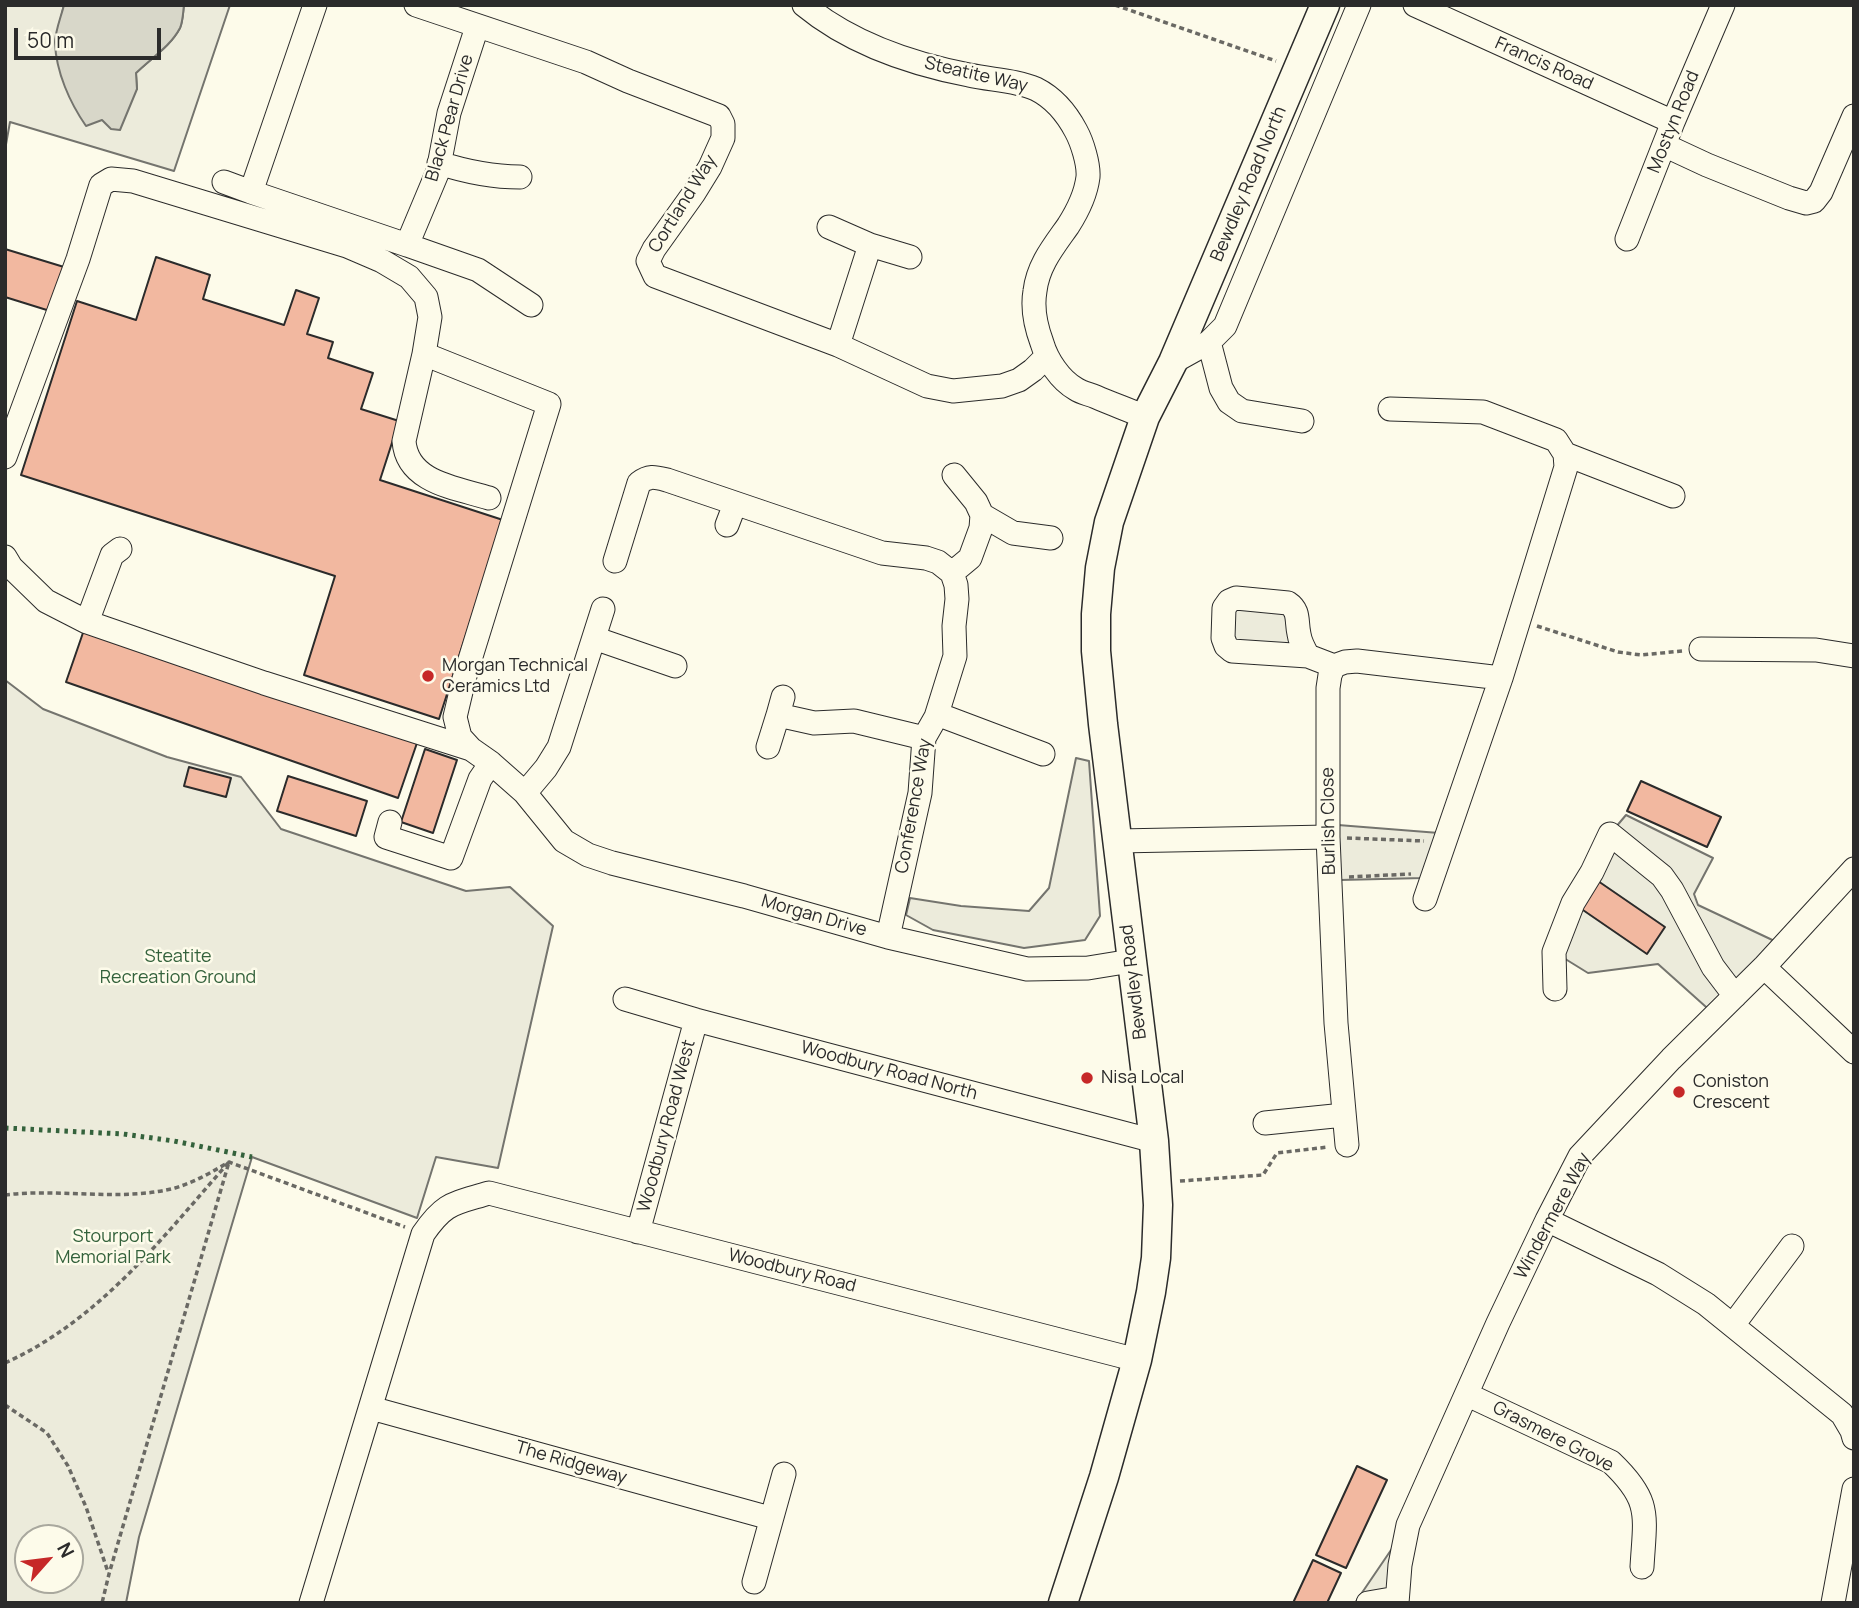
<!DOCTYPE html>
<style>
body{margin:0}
#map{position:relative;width:1859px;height:1608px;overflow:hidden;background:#fdfbea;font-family:Manrope,sans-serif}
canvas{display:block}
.frame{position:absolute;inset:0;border:7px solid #2b2b2b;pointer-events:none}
.north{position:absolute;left:14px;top:1524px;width:70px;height:70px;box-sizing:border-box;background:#fdfbea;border:2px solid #a9a89e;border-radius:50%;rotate:62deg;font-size:19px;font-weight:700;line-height:28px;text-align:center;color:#2b2b2b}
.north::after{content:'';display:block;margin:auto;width:24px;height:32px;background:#c62828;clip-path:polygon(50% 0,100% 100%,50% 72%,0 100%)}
.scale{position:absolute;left:14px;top:28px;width:147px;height:32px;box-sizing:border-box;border:4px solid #2b2b2b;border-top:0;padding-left:9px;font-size:21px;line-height:24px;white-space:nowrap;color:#2b2b2b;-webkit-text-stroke:5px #fdfbea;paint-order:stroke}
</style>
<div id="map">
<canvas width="1859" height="1608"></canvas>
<div class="frame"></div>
<div class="north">N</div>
<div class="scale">50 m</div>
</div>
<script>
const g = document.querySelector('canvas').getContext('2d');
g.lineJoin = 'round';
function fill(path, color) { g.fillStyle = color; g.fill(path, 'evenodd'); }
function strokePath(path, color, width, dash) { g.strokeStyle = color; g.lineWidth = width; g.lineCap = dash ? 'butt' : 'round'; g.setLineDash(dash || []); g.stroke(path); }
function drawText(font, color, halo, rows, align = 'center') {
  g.font = font + ' Manrope,sans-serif'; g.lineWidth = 5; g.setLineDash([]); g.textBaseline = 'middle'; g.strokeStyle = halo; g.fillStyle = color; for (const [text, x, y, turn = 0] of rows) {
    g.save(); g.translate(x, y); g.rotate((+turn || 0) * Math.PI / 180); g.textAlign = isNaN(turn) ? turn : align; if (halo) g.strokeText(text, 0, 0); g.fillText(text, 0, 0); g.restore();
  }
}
const green = new Path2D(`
 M5,5H64L55,42L137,89L136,73C151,58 170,47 180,28C183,21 183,12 184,5H230L174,171L10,122L5,150Z
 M1288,603L1301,644L1232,651L1224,608Z
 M5,680L43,709L167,757L241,777L281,829L466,891L510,887L553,926L498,1168L436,1157L417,1218L252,1157L139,1537L126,1603H5ZM28,1538H70V1580H28Z
 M1076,758L1089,761L1100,916L1085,940L1024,948L933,930L906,915L910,898L961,906L1029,911L1049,888Z
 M1626,815L1713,858L1694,894L1698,905L1783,945L1715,1015L1658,964L1588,973L1554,952L1610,834Z
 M1338,825L1439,833L1423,878L1340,880Z
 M1408,1525L1397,1603H1355Z`);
const water = new Path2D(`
 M64,5H184C183,12 183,21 180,28C170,47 151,58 136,73L137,89L120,130L111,129L102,120L86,126C70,103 56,72 55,43C55,31 61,17 64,5Z`);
const building = new Path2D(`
 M5,249L64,267L50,311L5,297Z
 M156,257L210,275L203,299L284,325L296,290L319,298L307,334L333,342L328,358L373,373L361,409L399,421L380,480L503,520L439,719L304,675L335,576L21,475L77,301L136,320Z
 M85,627L417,743L398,798L66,682Z
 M425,749L457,760L433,833L401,822Z
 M189,767L231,778L226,797L184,786Z
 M288,776L367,801L356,836L277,811Z
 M1641,781L1721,817L1707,847L1627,811Z
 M1598,881L1665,927L1647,954L1580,908Z
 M1357,1466L1387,1480L1346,1568L1316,1555Z
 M1313,1560L1341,1573L1327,1603H1293Z`);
const path = new Path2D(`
 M1115,5L1276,61
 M1537,626L1618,652L1641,655L1682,651
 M1347,838L1424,841
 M1349,877L1411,874
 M1180,1181L1263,1175L1277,1153L1328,1147
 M5,1195C60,1188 122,1202 175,1188C195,1182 212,1172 229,1162L405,1227
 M5,1363C100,1320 162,1238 229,1162L109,1574L102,1603
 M5,1405L47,1433L68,1466L86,1507L108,1572`);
const minor = new Path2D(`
 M315,5L251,192L407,245
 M416,5L586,62L628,81L719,116L723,124V138L710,167L694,193L654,249L648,261L655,276L838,345L927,386L953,391L1002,386L1019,380L1033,370L1046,357
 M804,5C850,43 912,64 969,75C991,80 1016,80 1036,89C1054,98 1067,114 1076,131C1082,142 1089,164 1088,177C1086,193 1077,212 1068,226C1054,246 1038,265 1035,291C1032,308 1036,327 1042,343C1047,360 1060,380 1076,389C1082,393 1089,394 1096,397C1112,404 1129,410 1145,417
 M1415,5L1673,122
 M477,27L449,113L438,171L407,245L478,270L531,305
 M1664,145L1707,165L1789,198L1806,203L1814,201L1821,192L1854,116
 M439,163C467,172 491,177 520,177
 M224,182L251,192
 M829,227L870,245L910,257
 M1627,239L1673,122L1723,5
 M1209,342L1221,388L1229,402L1242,411L1302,421
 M838,345L870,245
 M424,354L404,441C407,483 457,488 489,498
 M1173,362L1209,342L1225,326L1359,5
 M1390,409L1483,412L1556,440L1565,454L1566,467L1501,678L1425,899
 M1565,454L1673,496
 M5,457L78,259L101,185L111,179L133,181L347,246L382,261L409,277L426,297L430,317L424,354L549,404L464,679L455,717L460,737L471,749L491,763L525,793L564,841L588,855L612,863L744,896L888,937L1027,969L1088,968L1131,961
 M982,515L1013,533L1051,538
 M727,525L735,504
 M5,557L11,567L46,601L87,622L264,683L471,749
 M615,561L639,483C649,475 655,477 667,480L882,553L926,558L938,562L952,573L956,585L957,599L954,626L955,656L936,717L924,738L920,793L888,937
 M952,573L970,558L981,528L982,515L976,502L954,475
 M87,622L112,555L120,549
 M594,638L675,666
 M1701,649L1816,650L1854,656
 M1308,656C1304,649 1300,642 1299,634C1296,621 1300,611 1288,603L1236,598L1229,601L1224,608L1223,638L1226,646L1232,651L1308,656L1334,666
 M783,697L778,715L814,723L854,721L924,738
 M937,714L1043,754
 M768,747L778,715
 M525,793L546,768L559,747L603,609
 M390,822L386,837L451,858L480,779L491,763
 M1118,841L1328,837
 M1764,967L1854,1052
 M1555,989L1554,952L1573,903L1592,872L1610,834L1662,876L1672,890L1713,967L1735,996
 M625,999L696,1020L1154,1141
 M1265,1123L1344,1115
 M1347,1145L1336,1023L1328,837V688L1330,675L1334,666L1345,662L1357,661L1501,678
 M1547,1220L1658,1274L1706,1304L1842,1414L1852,1431L1854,1438
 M638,1232L696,1020
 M1733,1325L1792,1246
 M1468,1395L1611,1462C1652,1501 1645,1515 1642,1567
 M371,1408L770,1518
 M754,1582L784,1474
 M311,1603L423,1234C445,1202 453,1204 489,1193L1137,1360
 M1368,1603L1397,1598
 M1397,1603L1400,1565L1408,1525L1498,1323L1547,1220L1580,1156L1671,1059L1764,967L1854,869
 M1833,1603L1854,1489`);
const major = new Path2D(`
 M1063,1603L1104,1477L1137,1360L1151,1292L1156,1258L1158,1205L1154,1141L1103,724L1096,651V614L1100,568L1109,522L1145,417L1173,362L1325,5`);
const hedge = new Path2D(`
 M5,1128L123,1134L174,1141L252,1157`);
const markers = [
 [428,676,7,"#c62828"],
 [1087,1078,7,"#c62828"],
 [1679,1092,7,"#c62828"]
];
const streetNames = [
 ["Francis Road",1544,64,24],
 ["Steatite Way",976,75,13],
 ["Black Pear Drive",450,118,-74],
 ["Mostyn Road",1674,122,-68],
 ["Bewdley Road North",1249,184,-67],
 ["Cortland Way",683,204,-58],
 ["Conference Way",914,806,-80],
 ["Burlish Close",1329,821,-91],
 ["Morgan Drive",814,916,16],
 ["Bewdley Road",1134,982,-97],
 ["Woodbury Road North",889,1071,15],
 ["Woodbury Road West",667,1126,-75],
 ["Windermere Way",1553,1216,-62],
 ["Woodbury Road",792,1271,14],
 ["Grasmere Grove",1553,1437,27],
 ["The Ridgeway",571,1463,16]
];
const poiNames = [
 ["Morgan Technical",442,666],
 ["Ceramics Ltd",442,687],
 ["Nisa Local",1101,1078],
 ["Coniston",1693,1082],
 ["Crescent",1693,1103]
];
const parkNames = [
 ["Steatite",178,957],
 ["Recreation Ground",178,978],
 ["Stourport",113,1237],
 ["Memorial Park",113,1258]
];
fill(green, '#ecebdb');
strokePath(green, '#74746e', 2);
fill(water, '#d8d7c9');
strokePath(water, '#74746e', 2);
fill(building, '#f2b8a0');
strokePath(building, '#2b2b2b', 2);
strokePath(minor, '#2b2b2b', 25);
strokePath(major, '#2b2b2b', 31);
strokePath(path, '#6a6964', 3.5, [5, 3.5]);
strokePath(minor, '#fdfbea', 23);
strokePath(major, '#fdfbea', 28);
strokePath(hedge, '#34623c', 5, [3.5, 5]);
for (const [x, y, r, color] of markers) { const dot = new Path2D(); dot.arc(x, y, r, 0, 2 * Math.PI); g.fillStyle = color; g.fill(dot); strokePath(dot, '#fdfbea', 2.5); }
drawText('18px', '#2b2b2b', '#fdfbea', streetNames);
drawText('18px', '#2b2b2b', '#fdfbea', poiNames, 'left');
drawText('18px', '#34623c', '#fdfbea', parkNames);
</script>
